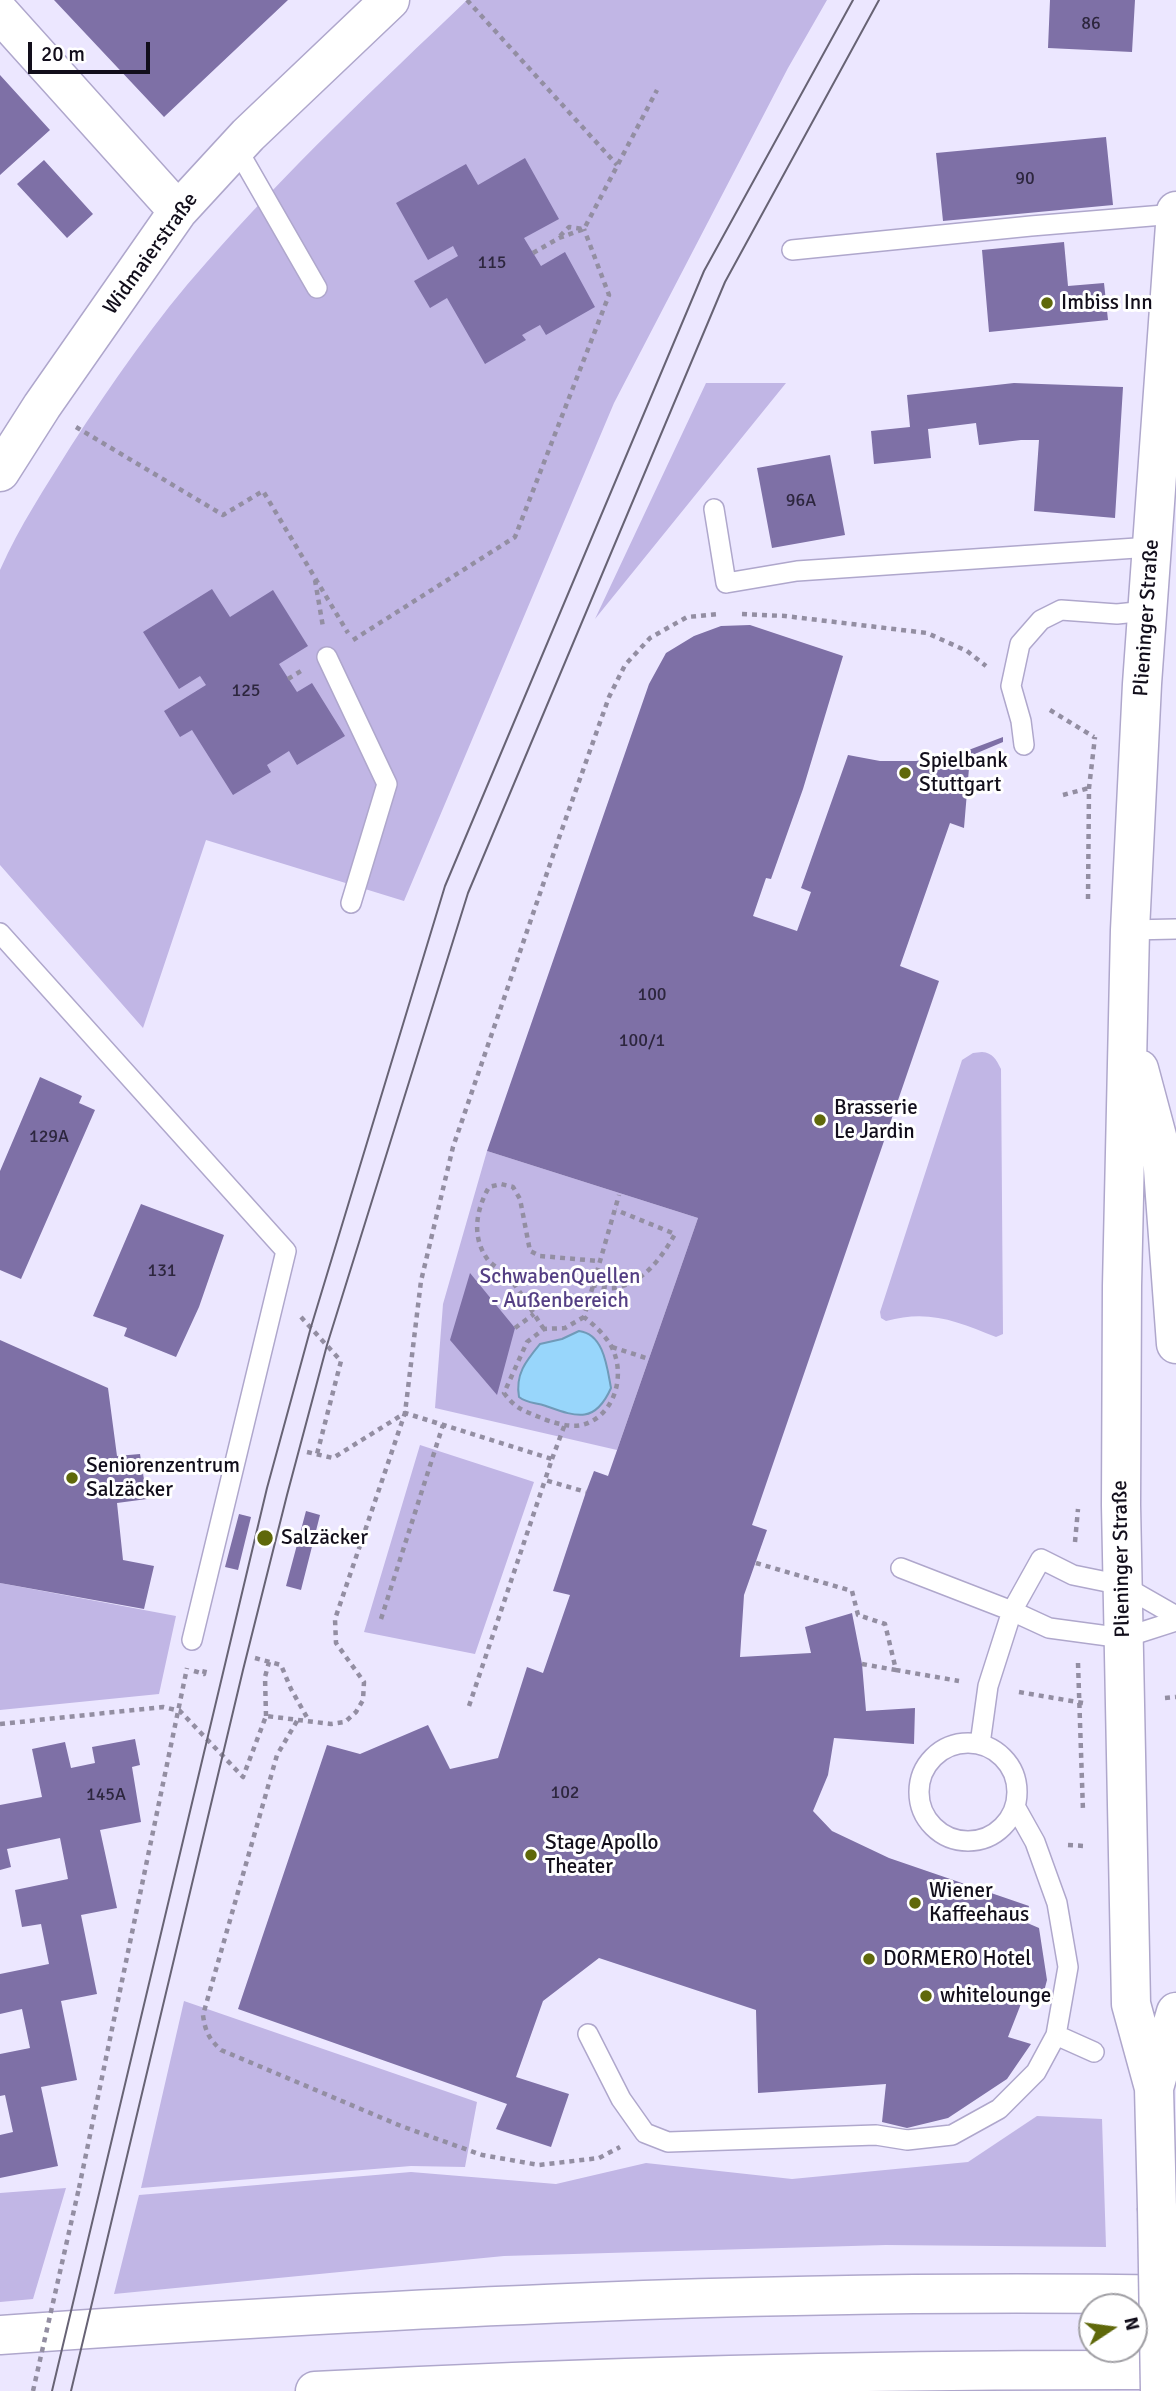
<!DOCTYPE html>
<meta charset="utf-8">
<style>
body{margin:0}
#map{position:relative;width:1176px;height:2391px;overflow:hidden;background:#ece7ff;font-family:Signika,sans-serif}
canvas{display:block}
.north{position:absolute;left:1078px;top:2293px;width:70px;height:70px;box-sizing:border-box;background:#fff;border:2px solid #a09fa4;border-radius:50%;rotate:77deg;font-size:19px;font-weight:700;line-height:28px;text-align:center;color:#120e1b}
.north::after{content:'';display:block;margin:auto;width:24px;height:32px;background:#5f680a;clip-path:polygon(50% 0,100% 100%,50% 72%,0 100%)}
.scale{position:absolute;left:28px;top:42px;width:122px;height:32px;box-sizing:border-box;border:4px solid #120e1b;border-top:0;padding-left:9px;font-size:21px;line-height:24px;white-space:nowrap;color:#120e1b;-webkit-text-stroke:5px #fff;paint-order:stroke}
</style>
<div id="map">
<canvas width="1176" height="2391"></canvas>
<div class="north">N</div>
<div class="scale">20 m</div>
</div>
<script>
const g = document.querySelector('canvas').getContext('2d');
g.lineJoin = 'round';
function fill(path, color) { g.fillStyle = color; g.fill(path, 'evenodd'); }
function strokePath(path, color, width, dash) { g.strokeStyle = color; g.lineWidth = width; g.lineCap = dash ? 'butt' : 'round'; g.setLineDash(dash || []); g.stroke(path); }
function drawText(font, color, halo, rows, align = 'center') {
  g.font = font + ' Signika,sans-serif'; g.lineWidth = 6; g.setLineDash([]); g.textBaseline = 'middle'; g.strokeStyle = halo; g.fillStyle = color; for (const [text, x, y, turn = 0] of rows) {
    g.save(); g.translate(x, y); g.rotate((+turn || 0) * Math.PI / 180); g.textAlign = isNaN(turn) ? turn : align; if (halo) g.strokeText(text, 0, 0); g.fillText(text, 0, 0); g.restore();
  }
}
const green = new Path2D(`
 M467,0H827L788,68L614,403L404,901L206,840L143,1028L0,865V570C20,525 45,488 71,446C112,383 156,319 206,263C287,170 378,85 467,0Z
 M706,383H786L595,619Z
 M982,1052C993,1053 996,1059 1001,1069L1003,1334L996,1337C957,1321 928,1309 886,1321L881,1318L880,1312L962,1060L973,1053Z
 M487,1151L698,1218L617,1450L435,1408L443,1304Z
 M420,1445L534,1482L475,1654L364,1632Z
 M0,1583L176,1616L159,1694L0,1710Z
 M184,2001L477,2102L465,2167L411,2166L141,2188Z
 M1037,2116L1102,2119L1106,2247L886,2245L504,2256L114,2294L139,2195L411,2172L556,2184L646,2163L792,2179L968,2162Z
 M66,2188L33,2299L0,2302V2193Z`);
const water = new Path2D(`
 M579,1331C604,1334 607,1367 611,1388C595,1424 577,1417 546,1406C535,1402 528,1404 519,1397C515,1374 526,1361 540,1344L562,1339Z`);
const building = new Path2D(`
 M54,0H288L164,117Z
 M1050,0H1135L1132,52L1048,48Z
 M0,75L50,130L0,175Z
 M1106,137L1113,205L943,221L936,153Z
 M525,158L559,219L524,238L541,266L565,252L595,307L546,335L540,325L522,335L526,340L485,364L447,298L430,308L414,281L458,256L453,246L428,260L396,203L466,164L478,185Z
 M44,160L93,214L67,238L17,184Z
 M1064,242L1068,286L1104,283L1108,320L989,332L982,250Z
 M1014,383L1123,387L1115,518L1034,511L1039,440H1021L979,445L976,423L928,429L931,458L874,464L871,431L910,427L907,395Z
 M830,455L845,535L772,548L757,468Z
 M212,589L230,617L273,590L308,646L279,664L297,692L312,683L345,736L297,765L289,751L267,765L271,772L233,795L192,730L180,737L164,711L206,685L200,676L179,689L143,632Z
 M750,625L843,656L803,789L771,879L766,878L753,916L797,931L811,892L801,888L848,755L880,761H916L958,754L1003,737V742L970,756L964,828L950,823L900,966L939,981L752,1525L767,1530L744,1595L740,1657L811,1653L805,1627L852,1613L862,1664L866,1711L915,1708L914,1744L834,1738L828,1775L813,1811L832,1831L889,1858L1029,1906L1025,1922L1039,1928L1047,1980L1042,1999L1026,1991L1008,2037L1031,2044L1007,2079L948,2118L907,2128L882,2122L886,2084L758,2093L756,2010L599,1958L543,2001L516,2077L569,2094L551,2147L496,2129L507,2104L238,2009L327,1745L360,1754L428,1725L450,1769L498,1758L527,1667L543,1673L570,1595L553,1591L586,1492L594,1471L608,1476L698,1218L487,1151L649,684L666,653L694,636L721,626Z
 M40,1077L82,1096L79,1103L95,1110L21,1279L0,1270V1171Z
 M141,1204L224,1235L199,1307L176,1357L124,1336L127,1328L93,1316Z
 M470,1273L515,1328L497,1395L450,1340Z
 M0,1340L108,1388L117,1456L140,1454L147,1499L117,1503L123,1560L154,1566L144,1609L0,1583Z
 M306,1511L320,1515L301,1590L286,1586Z
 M239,1514L251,1517L238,1570L225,1567Z
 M135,1739L140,1765L132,1767L141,1822L100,1830L117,1908L81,1915L97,1994L61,2001L77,2080L41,2087L58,2166L0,2178V2135L13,2132L5,2095L0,2096V2054L30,2048L22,2009L0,2014V1974L49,1964L41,1924L22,1927L15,1890L68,1879L60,1838L7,1849L11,1867L0,1870V1805L42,1797L32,1749L65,1742L71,1768L95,1763L92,1747Z`);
const path = new Path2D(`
 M467,0L617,165
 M560,236L569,227L583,229
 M533,253L559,238L584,229L657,90
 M76,427L223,515L263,491L348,633
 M315,580L323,627
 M742,614L785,616L927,633L967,651L986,666
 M353,640L515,537L609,295L584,229
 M288,679L301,671
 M1050,710L1094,737
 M1063,795L1089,788
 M1088,899L1089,788L1095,737
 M592,1285C599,1286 608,1289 614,1288C643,1284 662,1257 675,1234L616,1210
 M301,1317L341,1361L317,1454
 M584,1317L565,1328L544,1329L527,1342L504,1393C515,1408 522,1410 539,1417C551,1422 569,1428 582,1425C616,1416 627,1372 610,1344C603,1333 594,1325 584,1317L619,1195
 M515,1328L534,1314
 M544,1329C532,1312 522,1293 509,1278C504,1271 494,1267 488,1260C471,1237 476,1210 489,1187L501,1184L513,1187L520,1199L530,1251L540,1256L599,1261
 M612,1347L649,1359
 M307,1452L333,1458L405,1413L552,1459L545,1480L586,1492
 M552,1459L565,1424
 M1075,1542L1078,1509
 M756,1563L852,1591L858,1615L885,1624L896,1670L959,1681
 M381,1619L443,1425
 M255,1658L281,1665L291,1689L309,1721
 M1078,1663L1083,1811
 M862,1664L896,1670
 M194,1671L204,1674L206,1665
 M1019,1692L1083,1703
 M1165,1698L1176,1697
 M469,1706L545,1480
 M266,1716L265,1677L269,1662
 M297,1721L277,1755L203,2015C205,2031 209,2039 221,2050L401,2126L482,2155L539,2165L599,2158L620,2147
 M0,1724L163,1707L180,1711L243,1777L266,1716L331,1724L345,1722L356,1712L363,1700L364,1682L336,1643L335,1619L405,1413L421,1281L453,1147L560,835L609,697L625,665L650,638L687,617L719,614
 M1068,1845L1085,1846
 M79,2188L187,1668`);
const lane = new Path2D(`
 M236,147L317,288
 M792,250L1031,226L1176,214
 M714,509L726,583L797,571L1151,547
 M327,657L387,784L351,903
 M1024,745L1021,721L1011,686L1020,644L1041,620L1061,610L1117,614L1146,611
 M1130,930L1176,929
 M0,933L286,1251L192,1640
 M901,1568L1012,1611L1049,1628L1123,1638L1176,1621
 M919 1792a49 49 0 1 1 98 0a49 49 0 1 1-98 0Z
 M980,1744L988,1686L1012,1611L1041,1559L1073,1575L1122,1585L1176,1616
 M588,2034L621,2099L645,2133L668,2142L876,2135L907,2140L952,2135L999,2109L1036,2072L1056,2035L1068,1967L1057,1903L1035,1842L1016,1808
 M1056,2035L1094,2052`);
const street = new Path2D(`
 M0,13L178,211
 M0,472L42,406L178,211L248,135L390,0`);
const secondary = new Path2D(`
 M1139,1069L1162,1155L1176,1344
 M1154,2088L1176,2012
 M1157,2208L1154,2088L1131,2004L1121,1505L1122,1286L1130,930L1142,684L1176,211`);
const highway = new Path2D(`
 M0,2335C391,2308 784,2288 1176,2295
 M315,2391C601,2376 889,2369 1176,2370`);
const tram = new Path2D(`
 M52,2391L267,1488L311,1327L445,886L704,271L853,0
 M71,2391L243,1670L287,1495L327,1345L468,893L725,282L879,0`);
const pathBridge = new Path2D(`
 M33,2391L79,2188`);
const secondaryBridge = new Path2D(`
 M1157,2208L1160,2391`);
const markers = [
 [1047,303,7,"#5f680a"],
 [905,773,7,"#5f680a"],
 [820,1120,7,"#5f680a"],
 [72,1478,7,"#5f680a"],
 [265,1538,9,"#5f680a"],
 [531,1855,7,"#5f680a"],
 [915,1903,7,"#5f680a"],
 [869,1959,7,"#5f680a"],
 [926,1996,7,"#5f680a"]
];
const numberNames = [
 ["86",1091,24],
 ["90",1025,179],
 ["115",492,263],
 ["96A",801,501],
 ["125",246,691],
 ["100",652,995],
 ["100/1",642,1041],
 ["129A",49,1137],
 ["131",162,1271],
 ["102",565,1793],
 ["145A",106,1795]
];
const streetNames = [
 ["Widmaierstraße",151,254,-54],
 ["Plieninger Straße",1147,618,-86],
 ["Plieninger Straße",1122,1559,-91]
];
const poiNames = [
 ["Imbiss Inn",1061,303],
 ["Spielbank",919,761],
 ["Stuttgart",919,785],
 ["Brasserie",834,1108],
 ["Le Jardin",834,1132],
 ["Seniorenzentrum",86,1466],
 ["Salzäcker",86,1490],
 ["Salzäcker",281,1538],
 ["Stage Apollo",545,1843],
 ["Theater",545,1867],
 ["Wiener",929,1891],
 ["Kaffeehaus",929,1915],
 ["DORMERO Hotel",883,1959],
 ["whitelounge",940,1996]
];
const parkNames = [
 ["SchwabenQuellen",560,1277],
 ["- Außenbereich",560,1301]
];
fill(green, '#c1b6e5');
fill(water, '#98d6fb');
strokePath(water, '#709ab8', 2);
fill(building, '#7e70a6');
strokePath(lane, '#afa7cc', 22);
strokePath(street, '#afa7cc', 41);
strokePath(secondary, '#afa7cc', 41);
strokePath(highway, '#afa7cc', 41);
strokePath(path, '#938ea2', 4.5, [5, 5]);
strokePath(lane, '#fff', 19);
strokePath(street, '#fff', 38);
strokePath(secondary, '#fff', 38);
strokePath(highway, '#fff', 38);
strokePath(tram, '#676374', 2);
strokePath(secondaryBridge, '#afa7cc', 41, []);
strokePath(pathBridge, '#938ea2', 4.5, [5, 5]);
strokePath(secondaryBridge, '#fff', 38);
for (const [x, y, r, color] of markers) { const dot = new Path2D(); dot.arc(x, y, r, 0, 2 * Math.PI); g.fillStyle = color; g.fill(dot); strokePath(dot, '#fff', 2.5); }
drawText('18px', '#2d263e', null, numberNames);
drawText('21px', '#120e1b', '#fff', streetNames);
drawText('21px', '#120e1b', '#fff', poiNames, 'left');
drawText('21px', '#543f84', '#fff', parkNames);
</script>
